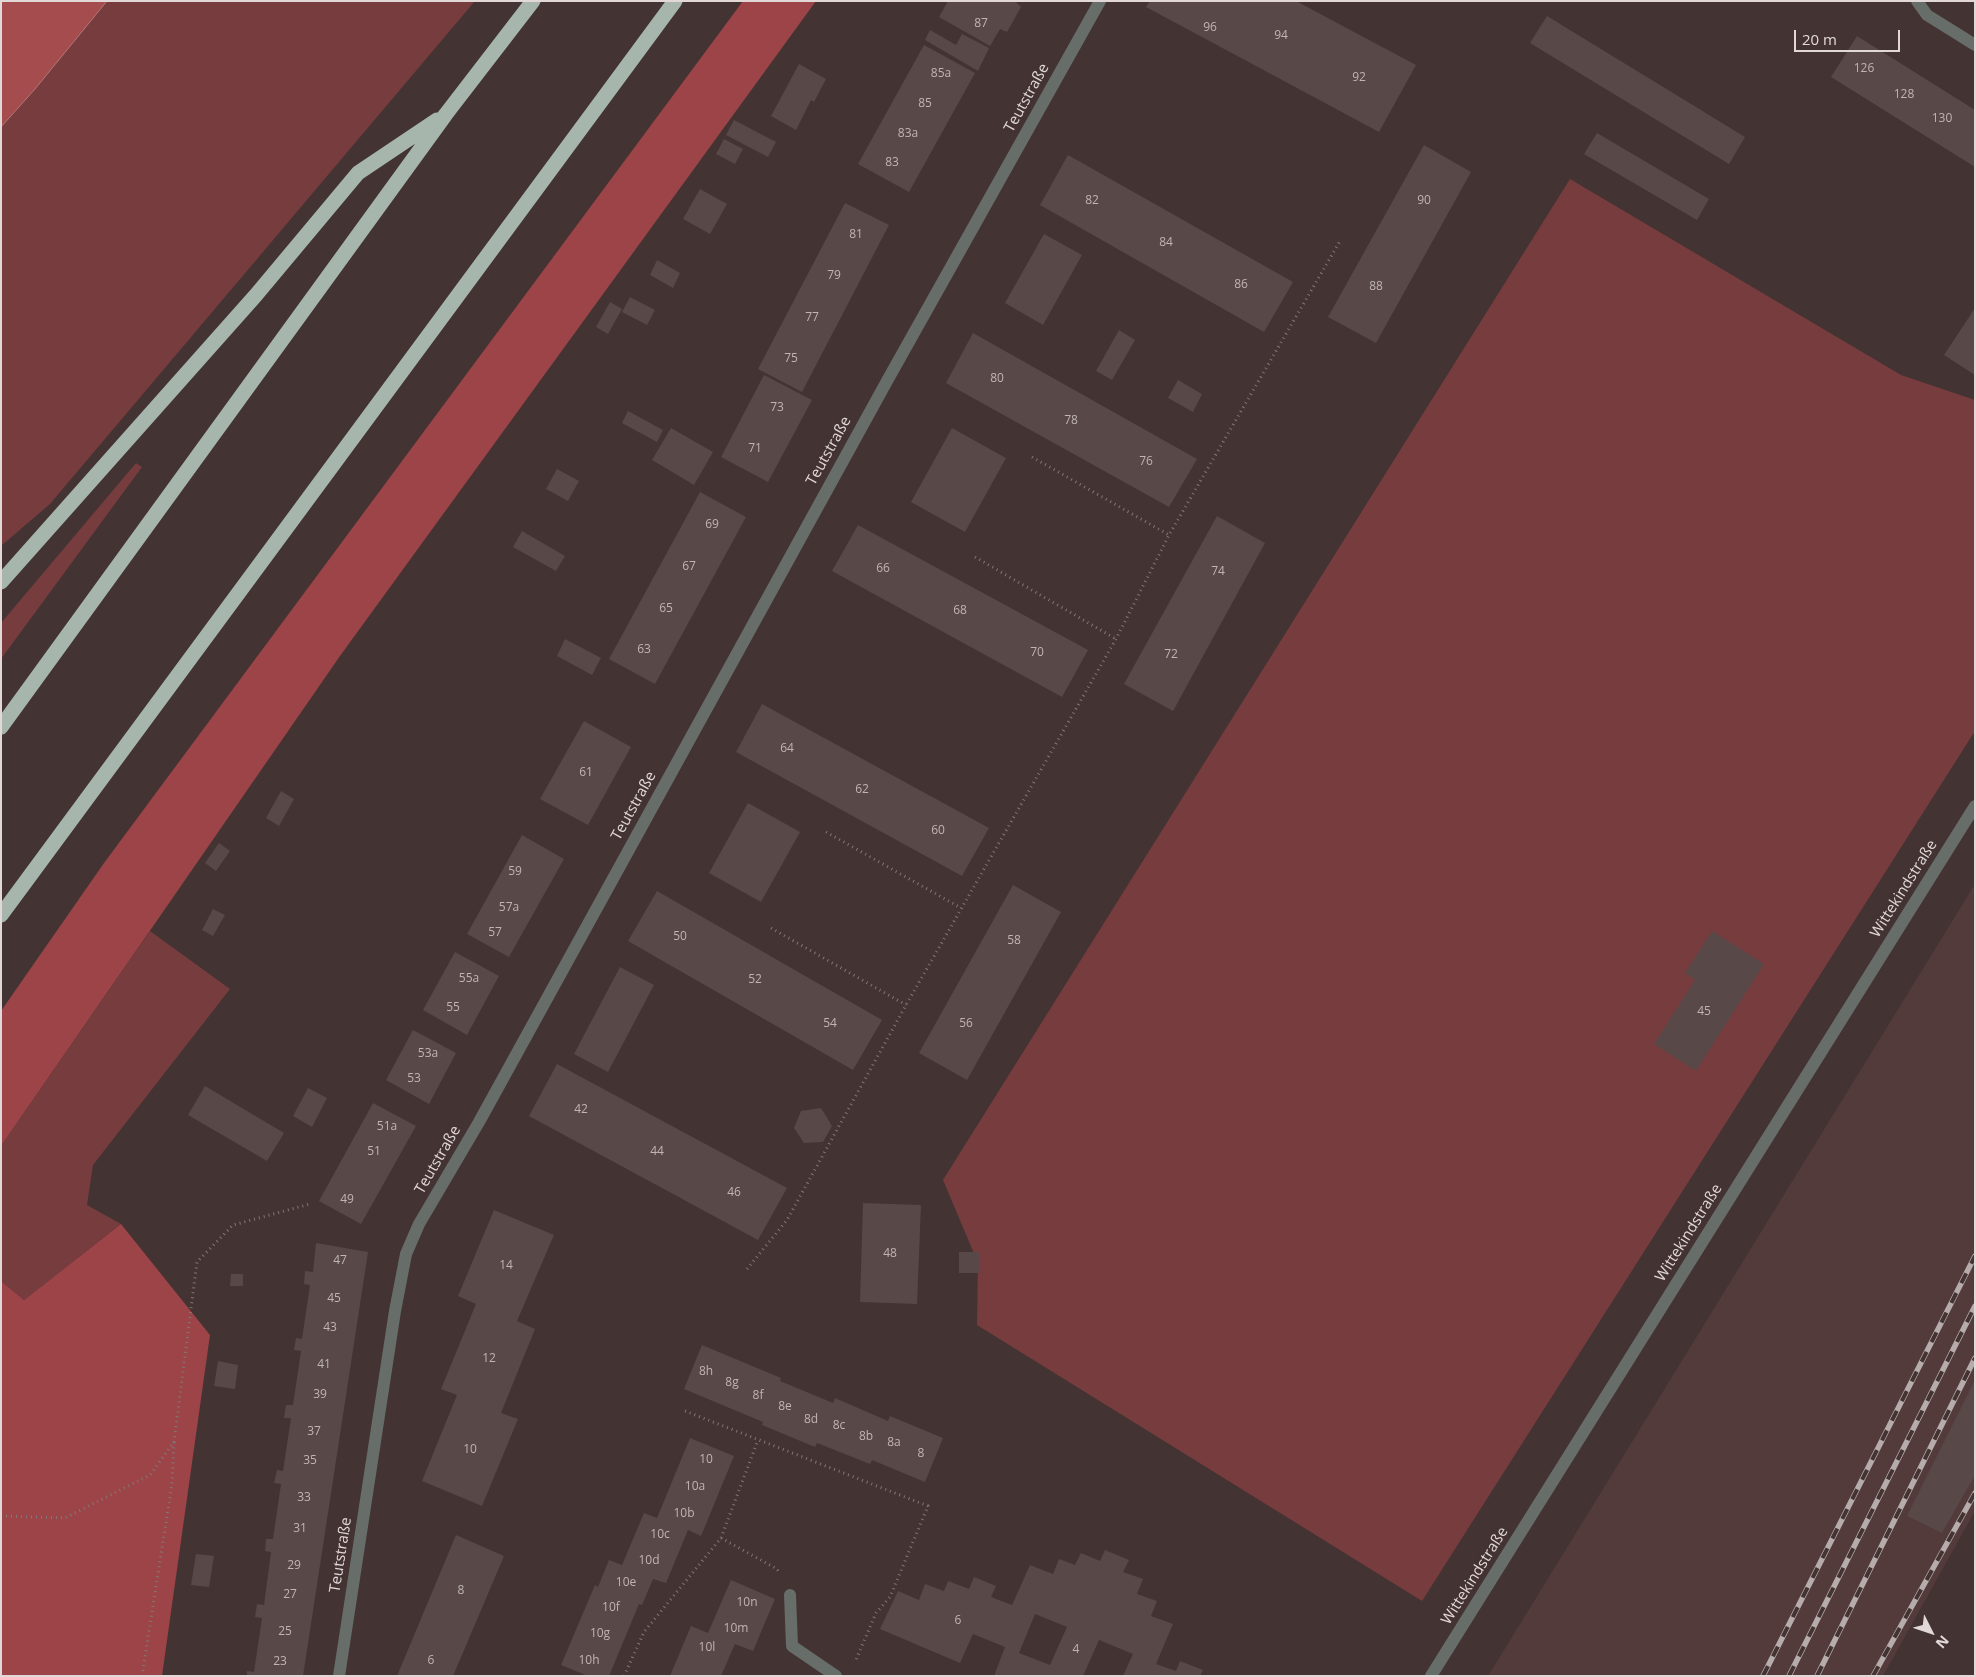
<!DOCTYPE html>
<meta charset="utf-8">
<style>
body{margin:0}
#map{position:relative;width:1976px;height:1677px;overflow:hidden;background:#433333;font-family:"Open Sans",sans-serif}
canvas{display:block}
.frame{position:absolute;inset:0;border:2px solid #e2d8d8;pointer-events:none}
.north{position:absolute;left:1906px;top:1607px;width:50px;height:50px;-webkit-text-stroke:4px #433333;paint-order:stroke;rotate:131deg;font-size:14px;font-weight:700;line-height:20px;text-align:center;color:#e2d8d8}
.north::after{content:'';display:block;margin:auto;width:18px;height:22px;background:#e2d8d8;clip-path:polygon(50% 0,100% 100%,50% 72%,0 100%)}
.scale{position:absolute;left:1794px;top:30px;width:106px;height:22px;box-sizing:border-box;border:2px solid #e2d8d8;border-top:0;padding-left:6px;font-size:15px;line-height:18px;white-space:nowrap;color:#e2d8d8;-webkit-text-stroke:4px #433333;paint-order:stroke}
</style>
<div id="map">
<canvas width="1976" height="1677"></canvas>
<div class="frame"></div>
<div class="north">N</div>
<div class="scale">20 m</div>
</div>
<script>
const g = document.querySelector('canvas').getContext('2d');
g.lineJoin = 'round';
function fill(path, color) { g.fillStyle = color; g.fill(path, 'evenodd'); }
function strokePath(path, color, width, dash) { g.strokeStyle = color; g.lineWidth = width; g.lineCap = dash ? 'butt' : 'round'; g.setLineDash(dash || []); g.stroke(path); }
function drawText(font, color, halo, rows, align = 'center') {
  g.font = font + ' "Open Sans",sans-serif'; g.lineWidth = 5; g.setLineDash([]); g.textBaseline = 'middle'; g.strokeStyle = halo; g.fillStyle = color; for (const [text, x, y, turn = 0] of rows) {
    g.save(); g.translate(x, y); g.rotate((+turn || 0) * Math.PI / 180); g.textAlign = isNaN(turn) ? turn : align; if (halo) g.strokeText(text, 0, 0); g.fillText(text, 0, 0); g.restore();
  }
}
const built = new Path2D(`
 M1975,884V1511L1883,1676H1488Z`);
const green = new Path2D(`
 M107,1H475L50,504L1,546V127L35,89Z
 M1570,179L1901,375L1975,400V731L1422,1601L977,1325L978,1263L943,1180Z
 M136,463L142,467L1,659V623Z
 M150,931L230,989L93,1165L87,1205L121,1224L24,1300L1,1281V1146Z`);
const forest = new Path2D(`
 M743,1H816L340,656L1,1146V1011L104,863Z
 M121,1224L210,1335L162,1676H1V1281L24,1300Z`);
const water = new Path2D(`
 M1,1H107L35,89L1,127Z`);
const building = new Path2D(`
 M948,1H1015L1021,7L1007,32L1000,29L990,46L939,17Z
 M1150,1H1296L1416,65L1379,132L1146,7Z
 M1547,16L1745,137L1729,164L1530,43Z
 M930,30L956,45L962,34L989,48L978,71L925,40Z
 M1857,36L1975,110V167L1831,77Z
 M924,45L975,73L909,192L858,164Z
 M799,64L826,79L814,102L811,100L796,130L771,116Z
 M734,120L776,142L768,157L726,135Z
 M1597,133L1709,199L1697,220L1584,154Z
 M724,139L743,149L735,164L716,154Z
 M1424,145L1471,172L1376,343L1328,317Z
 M1068,155L1293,282L1264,332L1040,205Z
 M700,189L727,204L710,234L683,219Z
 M845,203L889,225L802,392L758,369Z
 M1044,234L1082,255L1043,325L1005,303Z
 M657,260L680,273L673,288L650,275Z
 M630,297L655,310L647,325L622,312Z
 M610,302L622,309L608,334L596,327Z
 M1975,308V375L1944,355Z
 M1119,330L1135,340L1112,380L1096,371Z
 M973,333L1197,459L1169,507L946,383Z
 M764,375L812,400L768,482L721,457Z
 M1178,380L1202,394L1193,412L1168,398Z
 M628,411L663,430L657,442L622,423Z
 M671,428L713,452L694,485L652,460Z
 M952,428L1006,458L965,532L911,502Z
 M557,469L579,481L568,501L546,489Z
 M700,492L746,517L655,684L609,659Z
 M1217,516L1265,543L1173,711L1124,684Z
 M858,525L1088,650L1062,697L832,571Z
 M522,531L565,556L556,571L513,547Z
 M565,639L601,658L592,675L557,656Z
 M762,704L989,828L962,876L736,752Z
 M584,721L631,747L588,825L540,799Z
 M281,791L294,799L279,826L266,818Z
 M748,803L800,832L761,902L709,873Z
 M522,835L564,859L509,957L467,934Z
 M219,843L230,851L216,871L205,863Z
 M1013,885L1061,912L967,1080L919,1053Z
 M657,891L882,1020L853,1070L628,941Z
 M213,909L225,915L213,936L202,930Z
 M1712,931L1764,964L1696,1071L1654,1044L1695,980L1685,973Z
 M455,952L499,976L467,1035L423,1010Z
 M620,967L654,985L608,1072L574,1054Z
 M413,1030L456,1053L429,1104L386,1080Z
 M557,1064L787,1188L758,1240L529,1116Z
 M205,1086L284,1133L267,1161L188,1115Z
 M308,1088L327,1098L312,1127L293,1116Z
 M373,1103L416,1126L361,1224L319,1201Z
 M821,1108L832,1126L823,1142L804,1143L794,1128L801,1111Z
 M863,1203L921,1205L917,1304L860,1302Z
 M494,1210L554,1235L517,1321L535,1329L501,1413L518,1419L482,1506L422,1481L457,1395L441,1389L476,1304L458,1296Z
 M316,1243L368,1252L303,1676H247V1671L254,1672L262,1618L255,1617L256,1611L257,1604L264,1605L271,1552L265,1551L266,1539H273L281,1484L274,1483L277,1470L283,1471L291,1418H284L286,1405H293L301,1351L294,1350L296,1338L302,1339L310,1285L304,1284L305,1271L313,1272Z
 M959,1252H979V1273H959Z
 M231,1274H243V1286H230Z
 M702,1345L781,1378L780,1381L833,1403L835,1398L888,1421L890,1416L943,1438L925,1482L872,1460L870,1464L817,1443L815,1447L762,1425L763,1422L684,1389Z
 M218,1361L238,1365L235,1389L214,1386Z
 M1975,1380V1475L1942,1533L1907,1516Z
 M690,1438L734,1456L701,1536L688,1530L666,1583L653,1579L642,1605L639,1604L609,1676H588L561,1665L595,1585L598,1587L609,1560L622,1565L644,1513L657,1518Z
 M456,1535L504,1556L453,1676H397Z
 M1105,1550L1129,1560L1123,1572L1143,1579L1137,1594L1157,1601L1151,1616L1173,1624L1156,1664L1176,1671L1180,1661L1203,1670L1200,1676H1123L1133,1654L1099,1640L1083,1676H994L1005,1647L973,1634L960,1663L880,1629L898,1591L919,1600L925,1584L944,1591L948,1581L969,1589L974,1577L996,1586L991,1597L1012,1605L1030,1565L1053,1574L1059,1559L1075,1565L1081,1553L1100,1561ZM1035,1614L1067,1627L1050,1665L1019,1653Z
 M196,1554L214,1556L209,1587L191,1585Z
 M731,1580L775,1599L753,1651L735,1644L721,1676H670L691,1626L708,1633Z`);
const path = new Path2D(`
 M1032,457L1169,535
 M975,557L1116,639
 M826,832L961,908
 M771,928L906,1005
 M747,1269L787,1220L906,1005L1116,639L1169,535L1340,241
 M685,1411L928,1506L890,1597L876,1613L855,1662
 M1,1516L65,1518L150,1475L174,1442L197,1262L233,1225L310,1204
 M721,1538L777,1569L780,1574
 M142,1676L172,1484L174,1442
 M624,1676L644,1632L721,1538L758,1440`);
const minor = new Path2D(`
 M1917,1L1927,15L1975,45
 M790,1595L792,1646L836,1676
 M339,1676L395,1311L406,1254L419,1224L479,1122L887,381L1100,1
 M1431,1676L1975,806`);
const highway = new Path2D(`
 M1,582L256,295L358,173L437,120
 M1,727L446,114L533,1
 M1,915L675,1`);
const rail = new Path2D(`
 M1763,1676L1975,1256
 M1789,1676L1975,1306
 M1817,1676L1975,1358
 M1873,1676L1975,1493`);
const numberNames = [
 ["87",981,24],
 ["96",1210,28],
 ["94",1281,36],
 ["126",1864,69],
 ["85a",941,74],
 ["92",1359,78],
 ["128",1904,95],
 ["85",925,104],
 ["130",1942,119],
 ["83a",908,134],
 ["83",892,163],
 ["82",1092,201],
 ["90",1424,201],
 ["81",856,235],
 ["84",1166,243],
 ["79",834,276],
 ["86",1241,285],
 ["88",1376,287],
 ["77",812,318],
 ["75",791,359],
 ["80",997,379],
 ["73",777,408],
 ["78",1071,421],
 ["71",755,449],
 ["76",1146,462],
 ["69",712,525],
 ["67",689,567],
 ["66",883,569],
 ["74",1218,572],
 ["65",666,609],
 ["68",960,611],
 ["63",644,650],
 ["70",1037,653],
 ["72",1171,655],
 ["64",787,749],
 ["61",586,773],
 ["62",862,790],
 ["60",938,831],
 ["59",515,872],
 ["57a",509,908],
 ["57",495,933],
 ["50",680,937],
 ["58",1014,941],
 ["55a",469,979],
 ["52",755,980],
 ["55",453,1008],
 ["45",1704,1012],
 ["54",830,1024],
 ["56",966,1024],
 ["53a",428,1054],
 ["53",414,1079],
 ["42",581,1110],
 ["51a",387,1127],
 ["51",374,1152],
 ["44",657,1152],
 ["46",734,1193],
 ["49",347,1200],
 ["48",890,1254],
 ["47",340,1261],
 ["14",506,1266],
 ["45",334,1299],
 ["43",330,1328],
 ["12",489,1359],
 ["41",324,1365],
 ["8h",706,1372],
 ["8g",732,1383],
 ["39",320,1395],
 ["8f",758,1396],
 ["8e",785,1407],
 ["8d",811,1420],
 ["8c",839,1426],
 ["37",314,1432],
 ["8b",866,1437],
 ["8a",894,1443],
 ["10",470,1450],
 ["8",921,1454],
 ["10",706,1460],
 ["35",310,1461],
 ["10a",695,1487],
 ["33",304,1498],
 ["10b",684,1514],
 ["31",300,1529],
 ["10c",660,1535],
 ["10d",649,1561],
 ["29",294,1566],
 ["10e",626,1583],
 ["8",461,1591],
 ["27",290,1595],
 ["10n",747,1603],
 ["10f",611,1608],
 ["6",958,1621],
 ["10m",736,1629],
 ["25",285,1632],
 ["10g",600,1634],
 ["10l",707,1648],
 ["4",1076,1650],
 ["6",431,1661],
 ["10h",589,1661],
 ["23",280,1662]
];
const streetNames = [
 ["Teutstraße",1027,98,-61],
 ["Teutstraße",829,451,-61],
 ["Teutstraße",634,806,-61],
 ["Wittekindstraße",1904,889,-58],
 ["Teutstraße",438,1160,-60],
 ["Wittekindstraße",1689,1233,-58],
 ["Teutstraße",341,1555,-81],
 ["Wittekindstraße",1475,1576,-58]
];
fill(built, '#523b3a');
fill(green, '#773c3d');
fill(forest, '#9c4447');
fill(water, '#a54c4f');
strokePath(water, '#b77678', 1);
fill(building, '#594848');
strokePath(path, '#847777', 3, [1, 4]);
strokePath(minor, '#676d69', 12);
strokePath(highway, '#a7b6ac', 15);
strokePath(rail, '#b7acac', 5.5);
strokePath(rail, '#433333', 4, [11]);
drawText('12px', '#c0b4b4', null, numberNames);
drawText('15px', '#e2d8d8', '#433333', streetNames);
</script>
